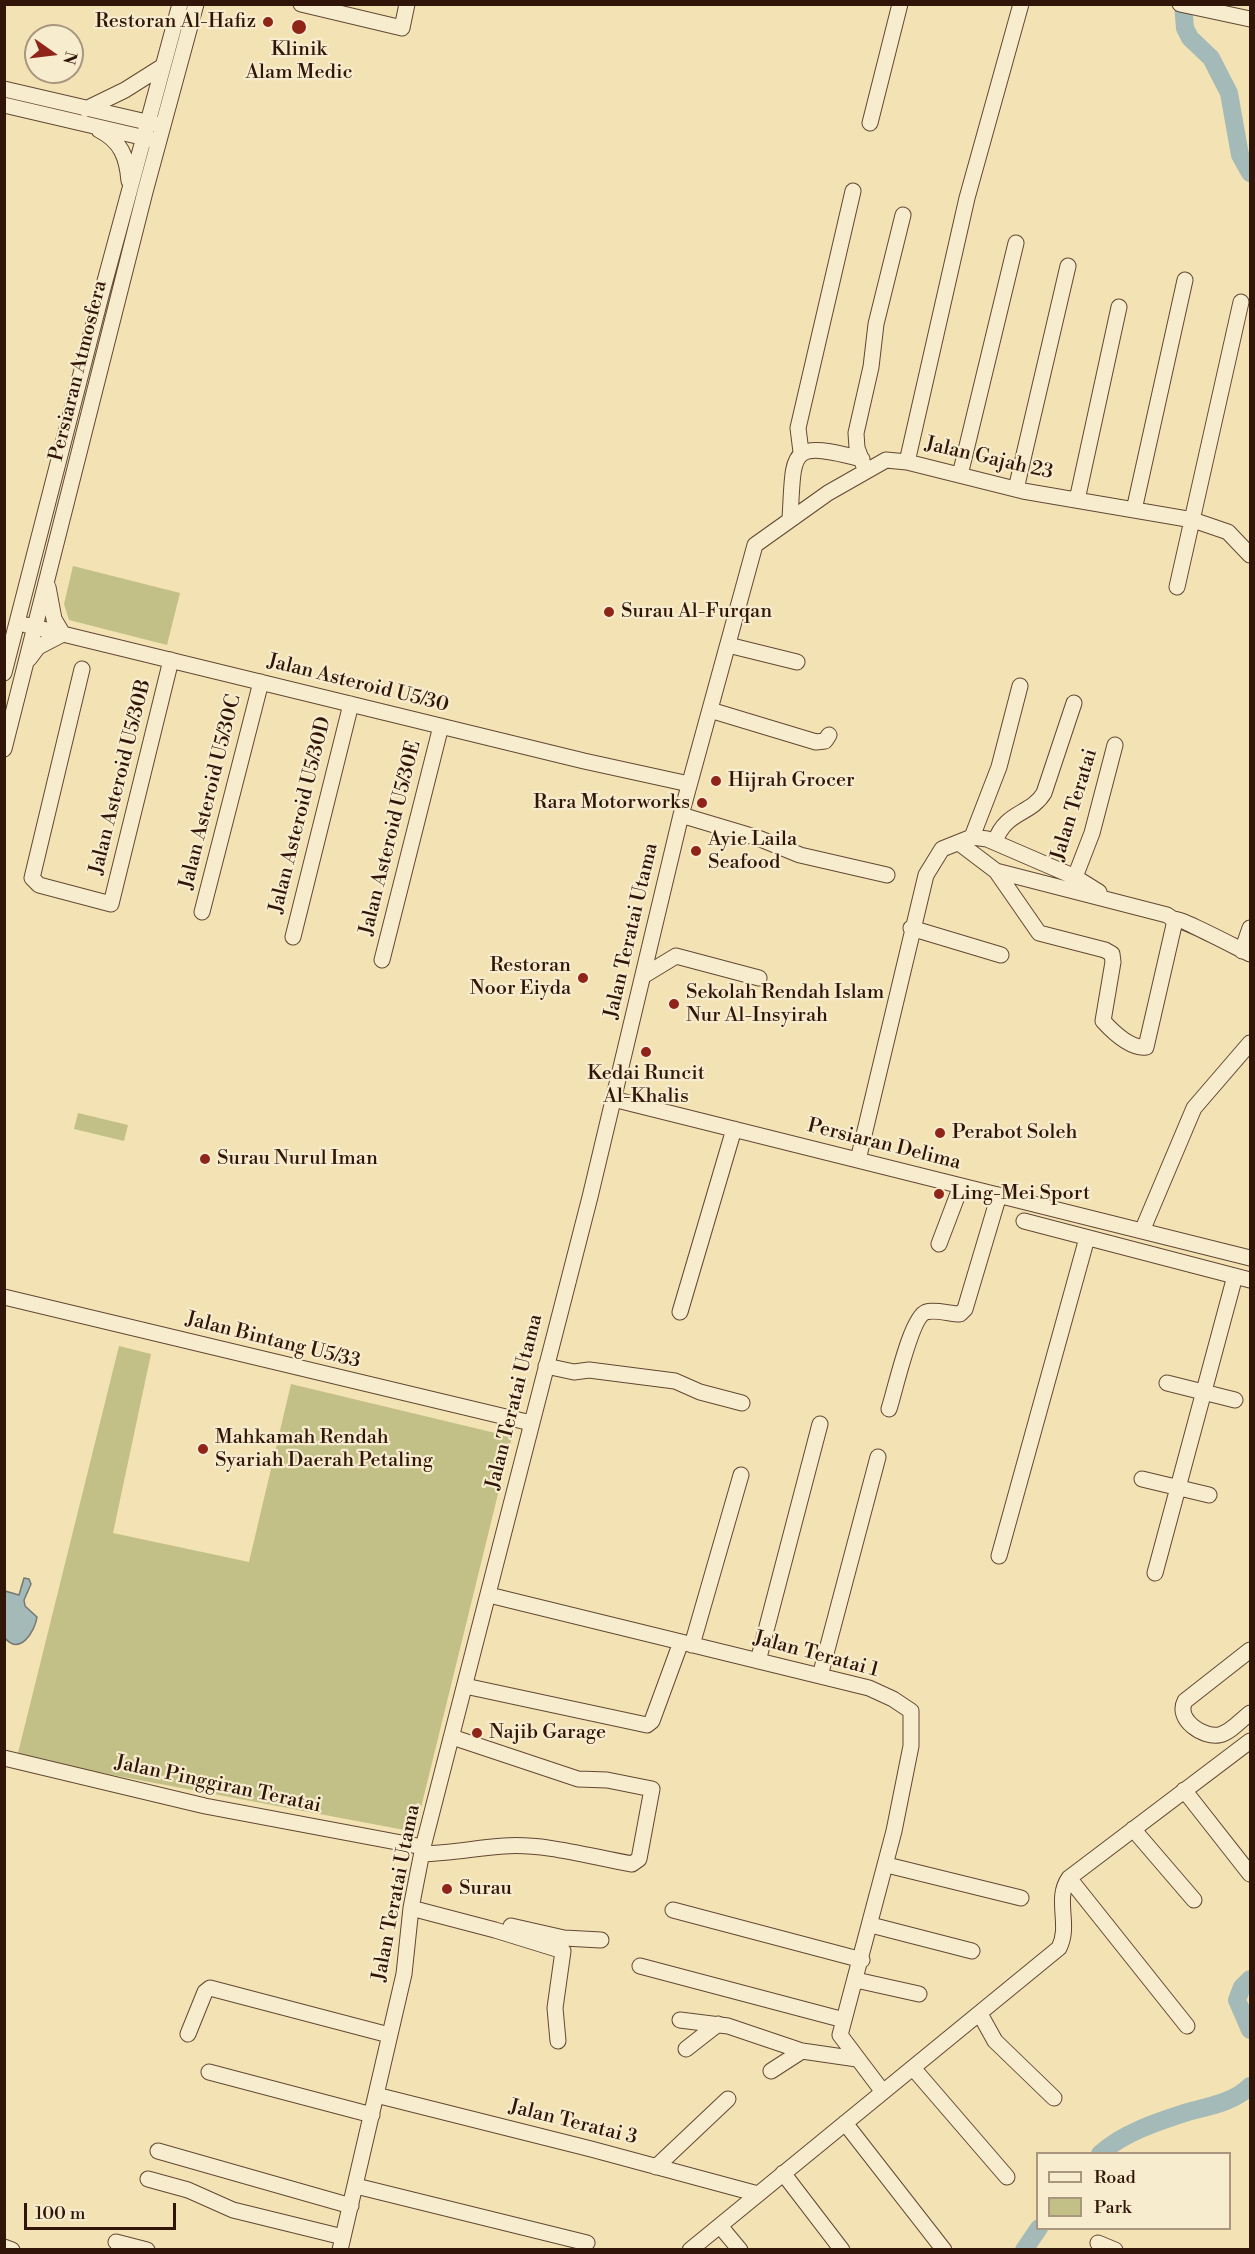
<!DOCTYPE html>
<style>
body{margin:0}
#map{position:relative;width:1255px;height:2254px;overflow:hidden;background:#f3e2b3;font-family:"Libre Bodoni",serif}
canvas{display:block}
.frame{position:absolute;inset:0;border:6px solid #311508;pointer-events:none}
.legend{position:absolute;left:1036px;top:2152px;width:195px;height:78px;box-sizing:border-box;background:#f7ecce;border:2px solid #a8967f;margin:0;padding:8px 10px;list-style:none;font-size:18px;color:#311508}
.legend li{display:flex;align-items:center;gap:12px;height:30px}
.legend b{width:30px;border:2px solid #a8967f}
.north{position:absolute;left:24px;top:24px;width:60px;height:60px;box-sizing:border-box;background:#f7ecce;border:2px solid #a8967f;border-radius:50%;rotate:104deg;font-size:16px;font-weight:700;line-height:24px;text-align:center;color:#311508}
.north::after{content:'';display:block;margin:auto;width:21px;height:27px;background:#8f2418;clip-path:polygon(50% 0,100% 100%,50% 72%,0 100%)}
.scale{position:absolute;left:24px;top:2203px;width:152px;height:27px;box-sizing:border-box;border:3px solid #311508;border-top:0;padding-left:8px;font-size:18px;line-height:21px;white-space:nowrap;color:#311508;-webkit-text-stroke:4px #f7ecce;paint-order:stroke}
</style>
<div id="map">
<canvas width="1255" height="2254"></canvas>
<div class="frame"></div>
<ul class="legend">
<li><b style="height:8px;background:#f7ecce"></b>Road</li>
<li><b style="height:16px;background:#c3c087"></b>Park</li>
</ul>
<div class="north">N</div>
<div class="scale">100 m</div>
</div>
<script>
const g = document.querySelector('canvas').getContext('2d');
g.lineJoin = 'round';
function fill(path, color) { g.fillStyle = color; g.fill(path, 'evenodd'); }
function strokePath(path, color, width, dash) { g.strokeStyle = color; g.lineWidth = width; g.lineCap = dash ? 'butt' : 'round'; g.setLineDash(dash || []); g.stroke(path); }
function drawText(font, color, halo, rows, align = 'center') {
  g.font = font + ' "Libre Bodoni",serif'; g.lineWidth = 4.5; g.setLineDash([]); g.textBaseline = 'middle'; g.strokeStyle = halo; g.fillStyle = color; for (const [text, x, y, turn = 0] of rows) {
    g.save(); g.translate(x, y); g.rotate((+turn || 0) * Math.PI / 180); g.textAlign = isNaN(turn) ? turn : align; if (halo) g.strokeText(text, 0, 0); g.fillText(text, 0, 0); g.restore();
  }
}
const green = new Path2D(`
 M73,566L180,593L167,645L69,620L64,604Z
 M78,1113L128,1125L124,1141L74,1129Z
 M119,1346L151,1354L113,1533L249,1562L291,1384L512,1437L415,1832L17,1757Z`);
const water = new Path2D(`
 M24,1578L29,1579L31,1584L24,1600L25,1606L37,1617C35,1632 19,1656 5,1638V1591L19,1595Z`);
const river = new Path2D(`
 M1183,4L1185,28L1190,38L1211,58L1229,93L1240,155L1250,173
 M1250,1979L1242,1987L1237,2000L1250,2030
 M1100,2154C1124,2132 1160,2121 1191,2111C1211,2106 1236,2101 1250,2086
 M1024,2250L1039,2228`);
const minor = new Path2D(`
 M301,4L402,28L407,4
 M1180,4L1250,19
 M4,89L155,124
 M4,105L154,140
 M86,109L125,90L163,66
 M870,123L900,4
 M99,130C121,141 127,157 129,181
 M801,452L798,428L853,191
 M907,462L967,198L1021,4
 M865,469L857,448L856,433L871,367L876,324L903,215
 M960,475L1016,243
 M1016,489L1068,266
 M1077,500L1119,307
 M1134,510L1185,280
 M790,519C794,449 788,440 862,459
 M1177,587L1241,302
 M26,625L584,761L689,784
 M728,645L797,662
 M29,659L38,647L63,634L54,619L48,587
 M82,669L32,878L39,885L111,904L171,660
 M4,673L102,292L180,4
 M710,710L816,742L825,741L829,735
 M4,749L145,192L196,4
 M681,815L758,838L800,855L887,875
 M972,837L999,767L1020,686
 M995,842C1005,811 1031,815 1044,793L1074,703
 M959,843L996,871L1039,933L1105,950L1112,954L1113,962L1103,1021C1113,1032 1130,1049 1146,1047L1174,925L1173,919L1167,915L996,871
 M1075,877L1092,833L1115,745
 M202,912L261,682
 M1173,919C1179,917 1239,949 1250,954
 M911,928L1001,955
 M293,937L351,704
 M1242,951L1250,928
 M382,960L441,726
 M643,976L676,956L759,978
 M613,1099L1250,1258
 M858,1160L926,875L942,849L972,837L987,839L1075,877L1099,892
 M1024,1221L1250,1280
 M1142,1231L1194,1108L1250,1043
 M939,1244L961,1186
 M4,1297L531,1423
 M680,1312L734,1129
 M546,1366L574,1372L589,1370L675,1381L700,1392L742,1403
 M1167,1383L1235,1400
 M889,1409C895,1391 911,1317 926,1312C935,1309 950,1314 960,1314L965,1309L999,1195
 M1142,1479L1209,1495
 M999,1556L1087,1238
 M1155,1573L1235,1276
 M489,1595L869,1688L893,1699L911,1711V1746L894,1831L840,2035L883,2092
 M692,1645L741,1475
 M1250,1650L1185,1701C1175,1720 1204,1738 1219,1735C1230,1733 1242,1719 1250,1713
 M758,1661L820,1424
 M820,1676L878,1457
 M465,1686L647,1725L652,1721L681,1642
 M4,1758L205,1806L423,1847
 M1184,1790L1250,1874
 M1133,1829L1194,1900
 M422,1854C450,1853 477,1848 504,1846C546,1843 591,1857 632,1864L639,1859L652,1789L607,1780L578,1779L452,1737
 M887,1865L1021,1898
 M1069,1878L1187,2026
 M411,1908L495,1930L563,1951L555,2008L558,2041
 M673,1910L862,1960
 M871,1925L972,1951
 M511,1926L564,1938L601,1940
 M640,1966L844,2020
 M856,1980L919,1994
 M980,2014L995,2041L1054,2098
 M680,2020L728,2026L802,2051L857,2059
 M188,2034L205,1992L210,1988L389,2035
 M686,2049L718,2024
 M913,2068L1007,2177
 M771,2071L802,2051
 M209,2072L372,2115
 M376,2095L591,2149L758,2194
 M845,2123L944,2250
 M158,2151L351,2206
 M656,2167L728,2099
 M783,2173L842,2250
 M148,2179L188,2190L233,2210L343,2237
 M356,2186L587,2243
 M720,2226L740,2250
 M116,2242L147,2250
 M1098,2243L1115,2250
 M4,2247L12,2250
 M340,2250L404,1974L411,1908L423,1847L590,1197L681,815L755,545L828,493L886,460L907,462L1023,491L1193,520L1228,532L1250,555
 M690,2250L1059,1948C1071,1925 1054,1899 1069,1878L1250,1741`);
const markers = [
 [268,22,6,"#8f2418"],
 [299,27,8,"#8f2418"],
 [609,612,6,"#8f2418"],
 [716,781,6,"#8f2418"],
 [702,803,6,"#8f2418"],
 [696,851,6,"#8f2418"],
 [583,978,6,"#8f2418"],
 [674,1004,6,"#8f2418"],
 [646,1052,6,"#8f2418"],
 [940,1133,6,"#8f2418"],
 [205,1159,6,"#8f2418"],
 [939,1194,6,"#8f2418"],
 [203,1449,6,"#8f2418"],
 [477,1733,6,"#8f2418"],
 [447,1889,6,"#8f2418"]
];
const poiNames = [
 ["Restoran Al-Hafiz",256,22,"right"],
 ["Klinik",299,50,"center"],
 ["Alam Medic",299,73,"center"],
 ["Surau Al-Furqan",621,612],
 ["Hijrah Grocer",728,781],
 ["Rara Motorworks",690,803,"right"],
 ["Ayie Laila",708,840],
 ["Seafood",708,863],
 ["Restoran",571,966,"right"],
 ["Noor Eiyda",571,989,"right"],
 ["Sekolah Rendah Islam",686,993],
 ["Nur Al-Insyirah",686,1016],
 ["Kedai Runcit",646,1074,"center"],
 ["Al-Khalis",646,1097,"center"],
 ["Perabot Soleh",952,1133],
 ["Surau Nurul Iman",217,1159],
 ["Ling-Mei Sport",951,1194],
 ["Mahkamah Rendah",215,1438],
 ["Syariah Daerah Petaling",215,1461],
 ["Najib Garage",489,1733],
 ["Surau",459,1889]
];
const streetNames = [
 ["Persiaran Atmosfera",79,371,-76],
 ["Jalan Gajah 23",989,459,13],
 ["Jalan Asteroid U5/30",358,684,14],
 ["Jalan Asteroid U5/30B",121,777,-76],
 ["Jalan Asteroid U5/30C",211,792,-76],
 ["Jalan Teratai",1075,805,-73],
 ["Jalan Asteroid U5/30D",301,815,-76],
 ["Jalan Asteroid U5/30E",391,838,-76],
 ["Jalan Teratai Utama",632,931,-77],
 ["Persiaran Delima",884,1145,14],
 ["Jalan Bintang U5/33",273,1341,14],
 ["Jalan Teratai Utama",515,1402,-76],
 ["Jalan Teratai 1",816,1655,15],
 ["Jalan Pinggiran Teratai",218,1785,12],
 ["Jalan Teratai Utama",397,1893,-79],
 ["Jalan Teratai 3",573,2123,14]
];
fill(green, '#c3c087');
fill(water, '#a3bab9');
strokePath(water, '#757872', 1.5);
strokePath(river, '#a3bab9', 18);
strokePath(minor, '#624833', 17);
strokePath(minor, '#f7ecce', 15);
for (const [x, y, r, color] of markers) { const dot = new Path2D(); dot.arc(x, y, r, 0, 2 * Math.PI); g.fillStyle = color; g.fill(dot); strokePath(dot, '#f7ecce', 2); }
drawText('20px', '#311508', '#f7ecce', poiNames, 'left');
drawText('20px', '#311508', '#f7ecce', streetNames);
</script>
